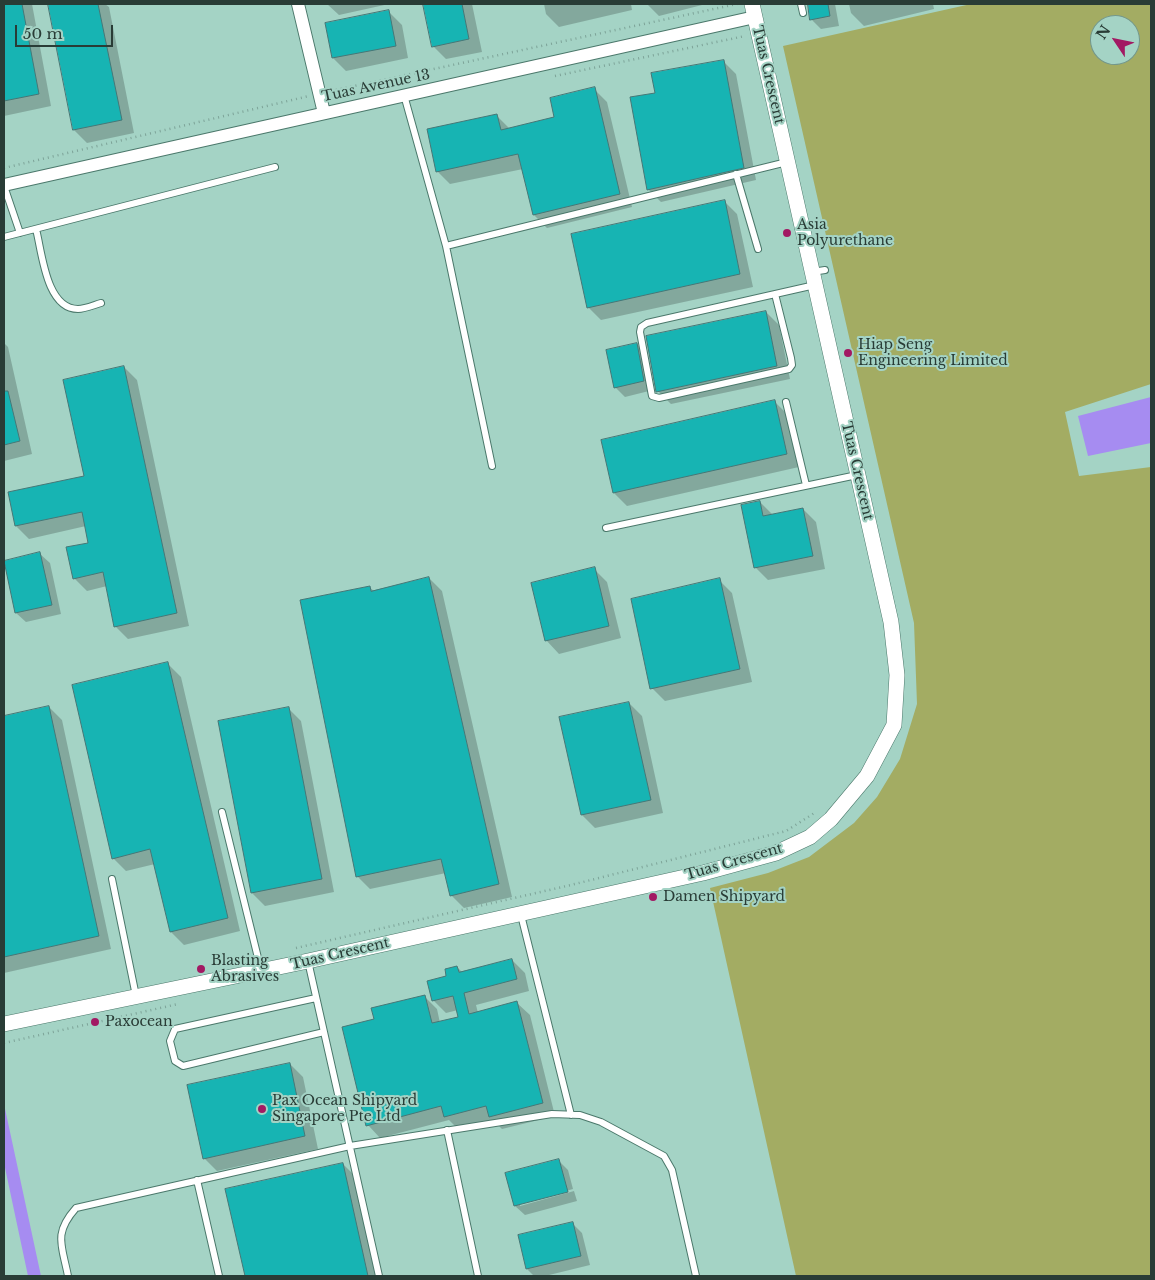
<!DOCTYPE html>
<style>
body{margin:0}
#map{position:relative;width:1155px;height:1280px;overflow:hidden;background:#a4d3c5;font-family:"Libre Baskerville",serif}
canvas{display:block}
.frame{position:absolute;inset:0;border:5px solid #293c36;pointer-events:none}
.north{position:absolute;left:1090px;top:15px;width:50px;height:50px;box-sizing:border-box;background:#a4d3c5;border:1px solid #73978c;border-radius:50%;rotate:304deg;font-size:14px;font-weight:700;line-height:20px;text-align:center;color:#293c36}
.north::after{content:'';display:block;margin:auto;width:18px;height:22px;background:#a21963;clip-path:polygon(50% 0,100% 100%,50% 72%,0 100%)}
.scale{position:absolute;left:15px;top:25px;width:98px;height:22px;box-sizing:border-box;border:2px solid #293c36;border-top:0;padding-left:6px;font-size:15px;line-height:18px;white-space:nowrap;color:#293c36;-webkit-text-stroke:4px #a4d3c5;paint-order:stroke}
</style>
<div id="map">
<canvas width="1155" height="1280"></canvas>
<div class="frame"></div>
<div class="north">N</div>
<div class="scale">50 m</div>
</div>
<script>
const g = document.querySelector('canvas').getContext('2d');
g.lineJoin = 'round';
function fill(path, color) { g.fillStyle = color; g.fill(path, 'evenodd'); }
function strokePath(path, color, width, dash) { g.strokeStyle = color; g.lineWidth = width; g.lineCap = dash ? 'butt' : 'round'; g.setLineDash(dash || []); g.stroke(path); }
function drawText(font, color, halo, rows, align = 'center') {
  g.font = font + ' "Libre Baskerville",serif'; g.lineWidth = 4; g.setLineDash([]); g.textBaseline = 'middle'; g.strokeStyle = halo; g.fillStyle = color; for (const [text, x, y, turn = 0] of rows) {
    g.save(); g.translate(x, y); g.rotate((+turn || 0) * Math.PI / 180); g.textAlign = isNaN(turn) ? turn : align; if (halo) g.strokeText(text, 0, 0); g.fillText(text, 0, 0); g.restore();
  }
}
const green = new Path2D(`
 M971,4H1151V384L1065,412L1079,476L1151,467V1276H796L710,888L768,873L809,857L854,823L877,797L900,759L917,704L914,623L783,46ZM1100,25H1130V55H1100Z`);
const water = new Path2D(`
 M1151,397V443L1088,456L1078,416Z
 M4,1104L41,1276H28L4,1163Z`);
const shadow = new Path2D(`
 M4,4H32L51,106L4,116Z
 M49,4H105L109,7L134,133L87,143L74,130Z
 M327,4H389L339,15Z
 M424,4H472L482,52L446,59L433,46Z
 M544,4H631L632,10L559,27L546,14Z
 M647,4H706L659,16Z
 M809,4H835L839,26L821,29L812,20Z
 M849,4H933L934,9L864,26L851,13Z
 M389,12L402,25L408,58L346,71L333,58Z
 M723,61L736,74L756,180L661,202L648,189L656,94Z
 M594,89L607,102L632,207L547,228L534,215L523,169L450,184L437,171L497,116L510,129L556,118Z
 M724,201L737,214L753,287L601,320L588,307Z
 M766,312L779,325L790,379L671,404L658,391Z
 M4,343L8,347L32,454L4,461Z
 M637,344L646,354L653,390L625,397L615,387Z
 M124,367L137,380L189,626L128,639L115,626L107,586L87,591L74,578L90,544L86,526L29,539L16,526L85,477Z
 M775,402L788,415L799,467L627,506L614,493Z
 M760,502L773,515L803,509L816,522L825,569L768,580L755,567Z
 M40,554L50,563L61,614L26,622L16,613Z
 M594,569L607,582L621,638L559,654L546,640Z
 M429,578L442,591L512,897L464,908L451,895L446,873L370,889L357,876L369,587L374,591Z
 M719,580L732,593L752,682L665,701L652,688Z
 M168,664L181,677L240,931L184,945L171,932L155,864L126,871L113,858Z
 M629,703L642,716L663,813L595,828L582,815Z
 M49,707L62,720L111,949L4,973V717Z
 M288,708L301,721L334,892L265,906L252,893Z
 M512,960L525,973L529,991L476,1005L478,1013L517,1003L530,1015L555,1116L502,1129L493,1120L458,1129L449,1120L380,1138L368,1125L376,1019L424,996L437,1009L440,1023L459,1018L458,1010L446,1013L433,1000L448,977L457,967L463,973Z
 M290,1064L303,1077L318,1149L217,1171L204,1158Z
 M558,1160L568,1170L573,1189L520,1204V1206L574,1191L577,1201L525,1215L515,1206L506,1174Z
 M343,1164L356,1177L377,1276H246L227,1190Z
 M572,1223L582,1233L590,1265L545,1276H534L527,1269Z`);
const building = new Path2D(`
 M4,4H22L39,94L4,101Z
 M48,4H98L122,120L73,130Z
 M423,4H462L469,39L432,47Z
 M808,4H828L830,16L810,20Z
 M389,10L396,46L332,58L325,23Z
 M724,60L744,168L647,190L630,97L655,93L651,73Z
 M595,87L620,194L533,215L518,154L436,172L427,129L497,114L501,130L554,117L550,98Z
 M725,200L740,274L587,308L571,234Z
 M766,311L777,366L656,392L646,336Z
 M637,343L644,381L614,388L606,350Z
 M124,366L177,613L114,627L103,572L73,579L66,547L88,543L82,512L15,526L8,492L84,476L63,380Z
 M4,391H8L20,441L4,445Z
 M775,400L787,454L613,493L601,440Z
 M760,501L763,516L803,508L813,556L754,568L741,505Z
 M40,552L52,605L15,613L4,561Z
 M595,567L609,626L545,641L531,583Z
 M429,577L499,884L450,896L441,859L356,877L300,600L370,586L371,591Z
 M720,578L740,669L650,689L631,599Z
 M168,662L228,918L170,932L150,849L112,859L72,685Z
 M629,702L651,800L581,815L559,717Z
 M49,706L99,936L4,957V716Z
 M289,707L322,879L251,893L218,721Z
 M512,959L517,979L464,993L469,1014L517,1001L543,1103L489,1117L486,1106L444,1117L441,1106L366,1126L342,1027L374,1019L371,1008L425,995L432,1023L458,1017L453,996L432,1001L427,981L446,976L445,969L457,966L459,972Z
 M290,1063L305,1136L203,1159L187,1085Z
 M559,1159L568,1192L514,1206L505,1173Z
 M343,1163L368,1276H245L225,1189Z
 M573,1222L581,1256L526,1269L518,1235Z`);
const path = new Path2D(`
 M555,76L745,36
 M331,91L737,4
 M4,168L309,96
 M296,948L571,885L786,831L816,812
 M4,1043L178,1004`);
const service = new Path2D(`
 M801,4L803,13
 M404,95L446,246L492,466
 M736,174L758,249
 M4,186L20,233
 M36,229C42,252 46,309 78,309C85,309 94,305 101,303
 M4,237L275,167
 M446,246L787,162
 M812,272L825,270
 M775,294L791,358L792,365L789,369L659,398L652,396L640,332L641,327L647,323L815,285
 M786,402L806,485
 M606,528L857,475
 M222,812L261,970
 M112,879L136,996
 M521,915L571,1115
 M308,961L379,1276
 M316,998L175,1029L170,1041L175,1061L183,1066L324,1032
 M447,1130L478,1276
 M197,1180L219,1276
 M68,1276C62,1245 53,1234 76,1208L350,1146L552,1114L580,1115L601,1122L664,1156L672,1170L696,1276`);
const minor = new Path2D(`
 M298,4L324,113
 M4,185L755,17`);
const tertiary = new Path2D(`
 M4,1024L308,961L703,873L776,853L810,837L831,819L867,776L894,725L897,675L891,622L752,4`);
const markers = [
 [787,233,5,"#a21963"],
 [848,353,5,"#a21963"],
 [653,897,5,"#a21963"],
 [201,969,5,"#a21963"],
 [95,1022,5,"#a21963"],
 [262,1109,5,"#a21963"]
];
const streetNames = [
 ["Tuas Crescent",768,75,77],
 ["Tuas Avenue 13",376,86,-12],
 ["Tuas Crescent",857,471,77],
 ["Tuas Crescent",734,862,-16],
 ["Tuas Crescent",340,954,-13]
];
const poiNames = [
 ["Asia",797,225],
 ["Polyurethane",797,241],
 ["Hiap Seng",858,345],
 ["Engineering Limited",858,361],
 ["Damen Shipyard",663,897],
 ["Blasting",211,961],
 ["Abrasives",211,977],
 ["Paxocean",105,1022],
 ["Pax Ocean Shipyard",272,1101],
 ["Singapore Pte Ltd",272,1117]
];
fill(green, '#a3ac63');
fill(water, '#a68cf1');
fill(shadow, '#0003');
fill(building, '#17b4b3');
strokePath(building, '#467776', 1);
strokePath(service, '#4b786b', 8);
strokePath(minor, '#4b786b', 14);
strokePath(tertiary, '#4b786b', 16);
strokePath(path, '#7da398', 2.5, [1, 4]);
strokePath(service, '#fff', 6);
strokePath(minor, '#fff', 12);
strokePath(tertiary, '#fff', 15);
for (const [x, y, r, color] of markers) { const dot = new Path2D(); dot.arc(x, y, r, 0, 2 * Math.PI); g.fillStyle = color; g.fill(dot); strokePath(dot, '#a4d3c5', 2); }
drawText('14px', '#293c36', '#a4d3c5', streetNames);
drawText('14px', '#293c36', '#a4d3c5', poiNames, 'left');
</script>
